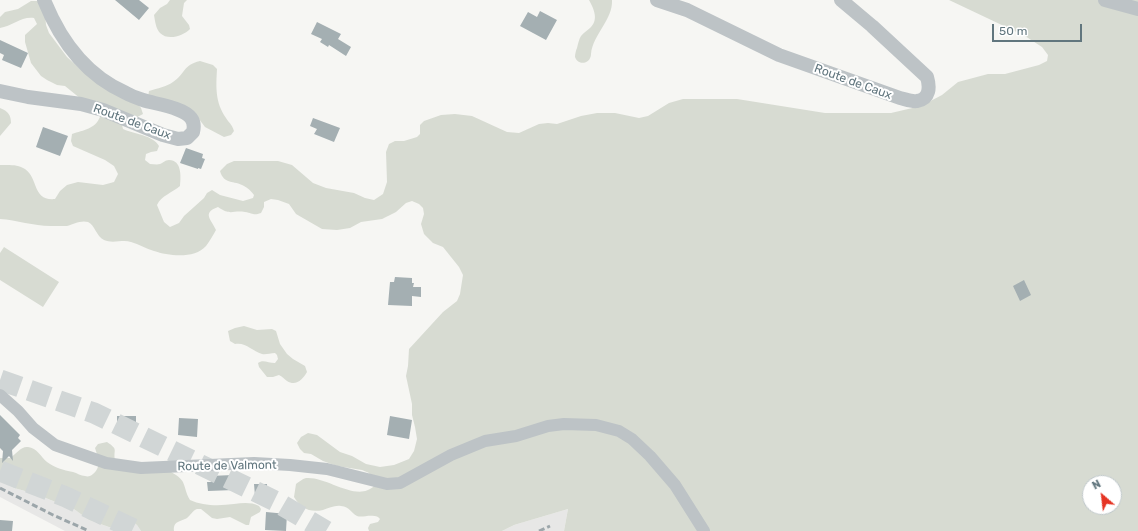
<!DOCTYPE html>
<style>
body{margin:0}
#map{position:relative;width:1138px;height:531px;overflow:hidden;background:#f6f6f3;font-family:Rubik,sans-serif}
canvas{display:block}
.north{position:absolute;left:1082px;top:475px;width:40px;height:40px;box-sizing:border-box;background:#fff;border:1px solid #c0c8cb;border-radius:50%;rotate:332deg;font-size:11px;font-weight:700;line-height:16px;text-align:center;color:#61767e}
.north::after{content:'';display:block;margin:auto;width:14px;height:18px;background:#e53424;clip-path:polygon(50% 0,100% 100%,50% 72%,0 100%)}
.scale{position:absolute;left:992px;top:24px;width:90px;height:18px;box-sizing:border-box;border:2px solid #61767e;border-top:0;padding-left:5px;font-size:12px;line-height:14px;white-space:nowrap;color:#61767e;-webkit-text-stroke:3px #fff;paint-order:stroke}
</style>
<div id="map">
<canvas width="1138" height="531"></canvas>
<div class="north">N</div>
<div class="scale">50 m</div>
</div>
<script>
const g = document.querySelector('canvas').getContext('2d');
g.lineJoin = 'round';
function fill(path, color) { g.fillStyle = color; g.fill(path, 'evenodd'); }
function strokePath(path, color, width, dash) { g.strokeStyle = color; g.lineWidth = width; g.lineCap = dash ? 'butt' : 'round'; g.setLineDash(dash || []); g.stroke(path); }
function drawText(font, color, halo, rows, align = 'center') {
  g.font = font + ' Rubik,sans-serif'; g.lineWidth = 4; g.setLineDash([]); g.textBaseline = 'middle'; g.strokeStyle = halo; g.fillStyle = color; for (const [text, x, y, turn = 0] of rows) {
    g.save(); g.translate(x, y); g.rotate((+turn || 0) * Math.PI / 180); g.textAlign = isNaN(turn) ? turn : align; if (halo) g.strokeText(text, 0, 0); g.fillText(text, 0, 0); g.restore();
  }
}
const built = new Path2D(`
 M0,479L14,488L36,494L58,503L67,504L89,520L109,527H114L127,521L133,522L137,525L141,531H65L0,497Z
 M568,509L564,531H502L514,525Z`);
const green = new Path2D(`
 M170,0H187L184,3L182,16L189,25L190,29C183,36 168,41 160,33C156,29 155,21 154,15L160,8L167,4Z
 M589,0H612C613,20 593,34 591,54C591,63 579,67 575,57C575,54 576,50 577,48C578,44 579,39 581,36C583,33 587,31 590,28C599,20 594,9 589,0Z
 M949,0H1138V531H564L568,509L514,525L502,531H369L368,528L370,524L378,522L380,519L378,517C370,514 362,518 357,516C351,513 350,507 341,506C335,505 329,508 323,510C309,513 301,508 294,497L296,484C299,482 302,479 306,478C327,476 357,503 374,486L369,473L362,470L337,466L323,461L311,454L304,453L300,449L297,443L301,437L308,433L317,435L340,452L352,456L366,464L380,467L394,465L409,459L414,451L417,439L415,427L412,415V404L406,376L408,366L409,349L443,312L457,301L460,294L463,275L459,267L443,247L433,243L424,234L421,224L424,214L423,208L419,204L412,201L406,203L396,212L382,219L361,222L350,228L337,230L322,229L296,214L289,204L278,200L271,199L264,202V207L261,213C253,216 253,213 245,212C232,210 231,216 218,207C201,213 212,220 216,230C213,235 210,241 206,246C195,259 169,256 154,251C146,249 139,244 131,242C123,239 113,244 104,240C96,236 95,225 88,222C81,220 73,224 67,226C63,226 58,226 54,226C36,227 18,220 0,219V165C8,165 18,164 25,169C39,179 32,201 55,199L60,191L67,185L78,182L103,185L114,182L118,174L114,166L105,160L73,146L71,141L72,134C84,130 95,129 100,117L97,105L81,99L65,86L57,85L47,80L41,76L31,63L25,42V35L37,24L34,18C22,16 12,26 0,28V17L5,12L18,9L31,1H37L42,5L45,12L46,25L49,33L67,57L79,68L137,103L141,108L143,114L122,125L123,129C134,134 153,135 159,146L157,151L151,152L146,154L145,160L150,164C153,164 157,165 160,164C163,163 165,160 169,160C182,160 181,177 180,186C173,192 161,196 157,205L164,222L170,227L179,223L184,216L204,198L207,193L212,190L220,195L243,201L253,198L254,195C251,191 248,188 244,186C234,180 224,185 220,171L227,164L234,161H278L292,165L313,183L326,188L354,193L365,198L374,200L383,194L387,182L386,152L389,144L395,141H404L417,137L420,134V125L424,121L441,115L455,114L472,116L507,132L519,133L539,124L548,123L557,124L581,116L597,113H615L639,118L648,116L669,103L683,99H737L825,113H891L921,106L942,95L958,82L988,74H1005L1039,65L1047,61L1048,55L1042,47L1025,36ZM1090,483H1114V507H1090Z
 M200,61L213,65L217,69C216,87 215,102 226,118C229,123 232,124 234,131L231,135L224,137L205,127L199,119L148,97L149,91C158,88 166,87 173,82C185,74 183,65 200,61Z
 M0,108C8,111 11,115 11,123L0,136Z
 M4,247L59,282L43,307L0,280V253Z
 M244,326L257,330L272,329L276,331L280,344L287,354L293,359L305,366L307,372C303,379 296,387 287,381C284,379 283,377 279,375L273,377H267L259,367L258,363C263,359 268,363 275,363L278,359L277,355L275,353C270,353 266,355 262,354C252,351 246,342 235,344L230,341L228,331L235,328Z
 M107,442C119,450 113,449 115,460L171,472C188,481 182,486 190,500C203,506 219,506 234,504C243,503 251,502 259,506L261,509L260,512L251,517L249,525H246L230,517L217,519L212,518L201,509H197C192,511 191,515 187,518C180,522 173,521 174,531H141L137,525L133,522L127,521L114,527H109L89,520L67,504L58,503L36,494L14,488L0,479V458H10C16,454 21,446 28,447C37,448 41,457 47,462C55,468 63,470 73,472C77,473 81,476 85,476C88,477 91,476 93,474C102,467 98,457 95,448L98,444Z`);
const building = new Path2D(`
 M115,0H139L149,8L139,20Z
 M540,11L557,20L546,40L520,26L528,12L537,17Z
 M317,22L341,34L338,39L351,47L346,56L329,45L328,47L320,42L322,39L311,34Z
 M0,40L28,53L21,68L2,60L4,55L0,53Z
 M313,118L340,128L334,142L314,134L317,129L310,126Z
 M43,127L68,136L60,156L36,147Z
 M186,148L203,154L202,158L205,159L201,169L198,168V169L180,163Z
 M395,277L412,278V283H414L413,287H421V297L412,296V306L388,305L390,282H394Z
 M1024,280L1031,295L1020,301L1013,286Z
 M0,415L20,435L18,438L21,441L12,450L13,461L9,456L2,463L3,451L0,448Z
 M117,416H136V426H133V429L117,428Z
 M390,416L412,420L409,439L387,435Z
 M179,418L198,419L197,437L178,435Z
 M233,475L234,490L208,491L207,482H211L210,476Z
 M254,484H267V496H255Z
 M266,512L287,514L286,531L265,530Z
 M0,520L13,521L12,531H0Z`);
const motorwayTunnel = new Path2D(`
 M0,380L94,413L275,501L326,531
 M0,471L66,497L138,531`);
const minor = new Path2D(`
 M0,395L18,411L33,428L55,445L106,463L141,468L254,463L290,465L327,469L387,484L400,483L451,455L485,441L516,436L548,426L564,424L596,425L619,431L632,439L650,456L675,485L704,531`);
const tertiary = new Path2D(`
 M657,0L687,10L779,55L900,98C905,99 912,102 917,101C930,99 930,87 927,77L872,26L841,0
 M1105,0L1138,9
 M0,91L28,97L81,104L103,110L163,135L178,139L187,138L193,132C194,128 194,122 191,118C183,107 155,104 143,100C137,98 131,96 126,93C85,75 60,40 44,0`);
const rail = new Path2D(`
 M0,488L53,515L89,531
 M539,531L550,526`);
const streetNames = [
 ["Route de Caux",853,82,20],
 ["Route de Caux",132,122,20],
 ["Route de Valmont",227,466,-1]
];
fill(built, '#e7e7e6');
fill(green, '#d7dbd2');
fill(building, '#a4afb2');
strokePath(motorwayTunnel, '#d1d6d6', 21, [21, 10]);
strokePath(minor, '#bdc3c6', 12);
strokePath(tertiary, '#bdc3c6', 14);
strokePath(rail, '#9ca6aa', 3, [6, 3]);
drawText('12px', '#61767e', '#fff', streetNames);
</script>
